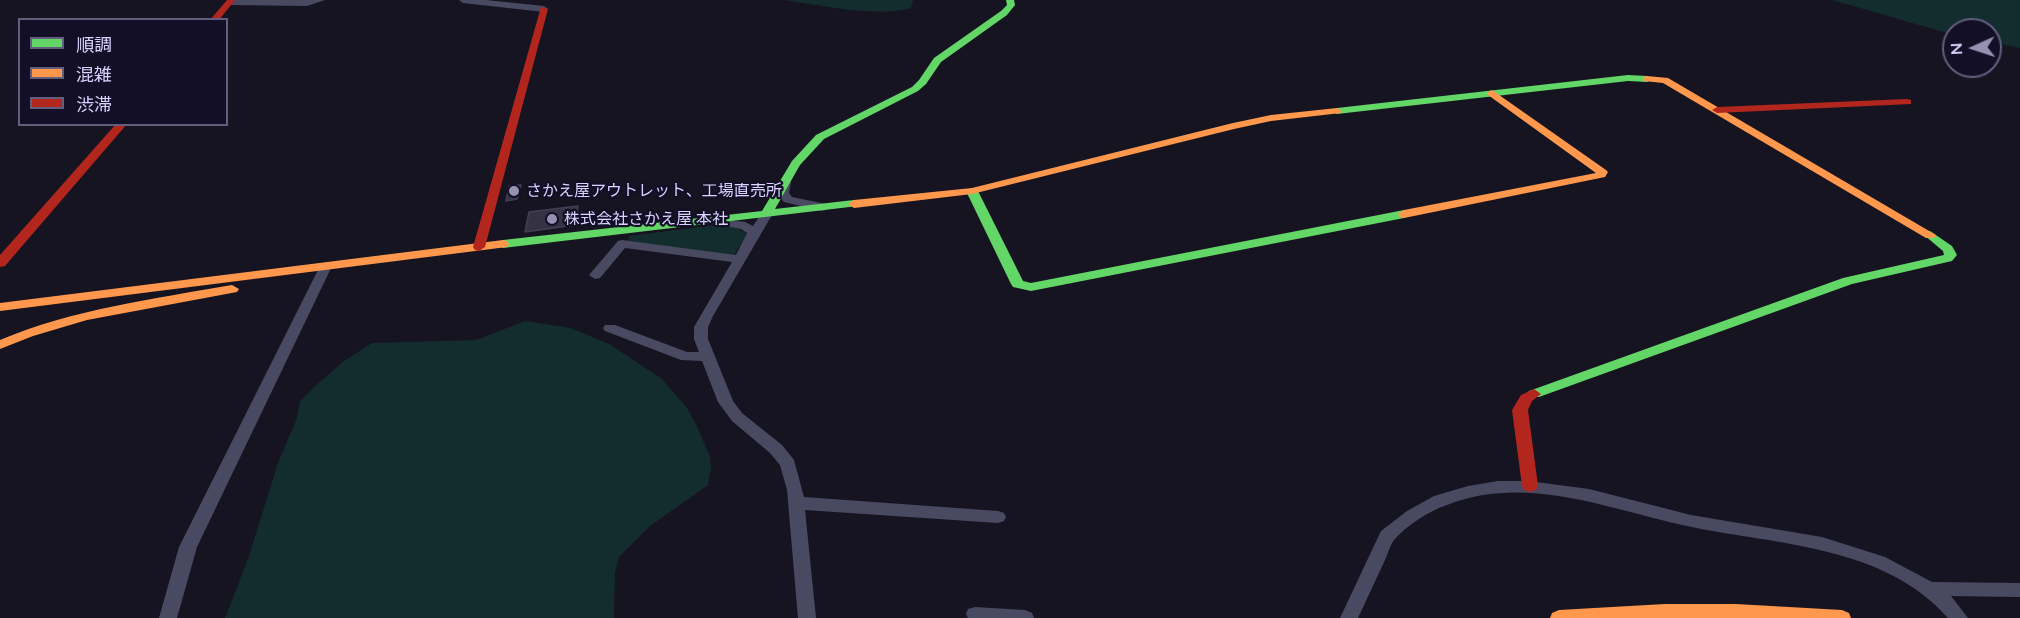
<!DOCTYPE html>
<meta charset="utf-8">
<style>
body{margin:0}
#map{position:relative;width:2020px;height:618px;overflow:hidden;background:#161421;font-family:Lato,"Noto Sans JP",sans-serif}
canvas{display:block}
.legend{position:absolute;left:18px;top:18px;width:210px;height:108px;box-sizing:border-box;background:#130f26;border:2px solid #625e7d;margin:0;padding:8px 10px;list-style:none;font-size:18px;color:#d9d4ff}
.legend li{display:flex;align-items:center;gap:12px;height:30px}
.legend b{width:30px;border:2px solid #625e7d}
.north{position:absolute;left:1942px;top:18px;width:60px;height:60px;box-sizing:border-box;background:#130f26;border:2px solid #625e7d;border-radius:50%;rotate:267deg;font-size:16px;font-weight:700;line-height:24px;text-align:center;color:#d9d4ff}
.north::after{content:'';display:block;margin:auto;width:21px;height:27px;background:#9591b1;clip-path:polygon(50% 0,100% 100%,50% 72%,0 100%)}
</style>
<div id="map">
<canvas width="2020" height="618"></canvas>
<ul class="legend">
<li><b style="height:8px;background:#63d668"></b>順調</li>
<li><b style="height:8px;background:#ff974d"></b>混雑</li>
<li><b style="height:8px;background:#b3261e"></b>渋滞</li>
</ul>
<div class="north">N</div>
</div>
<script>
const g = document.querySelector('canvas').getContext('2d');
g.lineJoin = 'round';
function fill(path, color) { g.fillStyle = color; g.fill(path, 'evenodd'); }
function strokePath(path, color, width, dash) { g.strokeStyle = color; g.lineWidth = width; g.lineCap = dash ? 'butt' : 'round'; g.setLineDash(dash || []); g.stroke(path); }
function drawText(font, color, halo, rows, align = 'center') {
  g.font = font + ' Lato,"Noto Sans JP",sans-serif'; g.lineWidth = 4.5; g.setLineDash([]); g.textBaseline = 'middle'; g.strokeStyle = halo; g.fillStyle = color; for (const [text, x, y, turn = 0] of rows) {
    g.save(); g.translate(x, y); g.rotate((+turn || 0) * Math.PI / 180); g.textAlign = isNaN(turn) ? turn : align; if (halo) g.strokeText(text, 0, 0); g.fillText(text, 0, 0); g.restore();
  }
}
const green = new Path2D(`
 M784,0H913L911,8C879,18 819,5 784,0Z
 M1832,0H2020V48L1990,42V30H1954V35Z
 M715,225H729L745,232L746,236L734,255L628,242L629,236Z
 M525,321L571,328L611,345L662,379L687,408L696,424L710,457L711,467L708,485L650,526L619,557L615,572L614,618H225L248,559L278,463L297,418L300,401L316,385L344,361L372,343L476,340Z`);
const building = new Path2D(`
 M521,185L517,199L506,201L509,186Z
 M578,206L575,225L525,232L529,212Z`);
const street = new Path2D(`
 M228,0H325L307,6L230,5L226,2Z
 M459,0H486L544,6L548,9L544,12L463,3Z
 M785,179L791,182L789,193L792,197L826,204L828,207L826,210L822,211L784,202L777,193L779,182Z
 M766,211L772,215L713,316L708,327V339L733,401L742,413L782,445L794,460L804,497L998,511L1004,513L1006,517L1004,521L998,523L805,510L816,618H798L787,490L780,465L770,453L732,421L718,402L702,361L681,360L605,331L603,328L605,325H615L687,352H699L694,339V327L732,262L625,248L600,278L595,279L589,275L618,241L622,240L736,255L747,233L741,229L715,224L713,221L715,218L745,222L753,226L762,212Z
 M326,262L332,266L197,547L177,618H159L179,547L320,266Z
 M1498,481H1528L1589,489L1691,515L1822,537L1885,557L1932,582L2020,583V597L1951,596L1968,618H1948C1885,546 1779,545 1692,527C1612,511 1529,473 1447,505C1429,511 1407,525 1394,540C1390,545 1388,554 1385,560C1376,579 1367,599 1358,618H1340L1381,531L1407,511L1434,496L1468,486Z
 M975,607L1025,610L1032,613L1034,618H968L966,614L968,609Z`);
const fast = new Path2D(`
 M1006,0H1014L1015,5L1007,15L941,62L926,84L918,91L824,139L800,165L775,209L854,200L860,204L858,206L503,248L497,244L503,240L762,211L792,161L816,135L912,87L919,80L934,58L1001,11L1007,5Z
 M1628,75L1647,76L1652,79L1647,82L1628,81L1337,114L1332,111L1337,108Z
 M972,188L978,191L1023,281L1031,283L1404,210L1410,214L1404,218L1031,291L1013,287L1011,284L966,191Z
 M1930,231L1952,246L1957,255L1952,261L1852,284L1539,397H1529L1527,394L1529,391L1843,278L1944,255L1943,251L1924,235Z`);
const slow = new Path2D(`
 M1647,76L1668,78L1936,235L1934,238H1926L1663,83L1644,81V77Z
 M1492,90L1606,170L1608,172L1605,177L1404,218L1400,217L1398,214L1404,210L1596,173L1488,95L1487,93Z
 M1337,108L1342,111L1341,113L1271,121L1234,129L972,194L854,208L848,204L854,200L972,188L1233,123L1271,115Z
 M503,240L507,241L509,244L507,247L0,311V303Z
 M232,285L239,289L237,292L87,320L33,336L0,349V340C74,309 153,299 232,285Z
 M1665,604H1736L1842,610L1849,613L1851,618H1550L1552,613L1559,610Z`);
const jam = new Path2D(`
 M227,0H235L219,20H210Z
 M541,7L548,9L485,247L479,251L475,250L473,247Z
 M1907,99L1911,100V104L1717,113L1712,110L1717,107Z
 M116,124H127L5,266L0,267V255Z
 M1534,389L1541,394L1532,401L1528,410L1538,486L1536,490L1530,492L1524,490L1522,486L1512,410L1521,395Z`);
const markers = [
 [514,191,6,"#9591b1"],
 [552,219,6,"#9591b1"]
];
const poiNames = [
 ["さかえ屋アウトレット、工場直売所",526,191],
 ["株式会社さかえ屋 本社",564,219]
];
fill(green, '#132c2d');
fill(building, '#343243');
strokePath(building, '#433f54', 1.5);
fill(street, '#4a4962');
fill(fast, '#63d668');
fill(slow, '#ff974d');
fill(jam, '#b3261e');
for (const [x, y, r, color] of markers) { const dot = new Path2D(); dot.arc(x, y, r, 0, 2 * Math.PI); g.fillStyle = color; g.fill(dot); strokePath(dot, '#130f26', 2); }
drawText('16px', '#d9d4ff', '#130f26', poiNames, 'left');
</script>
